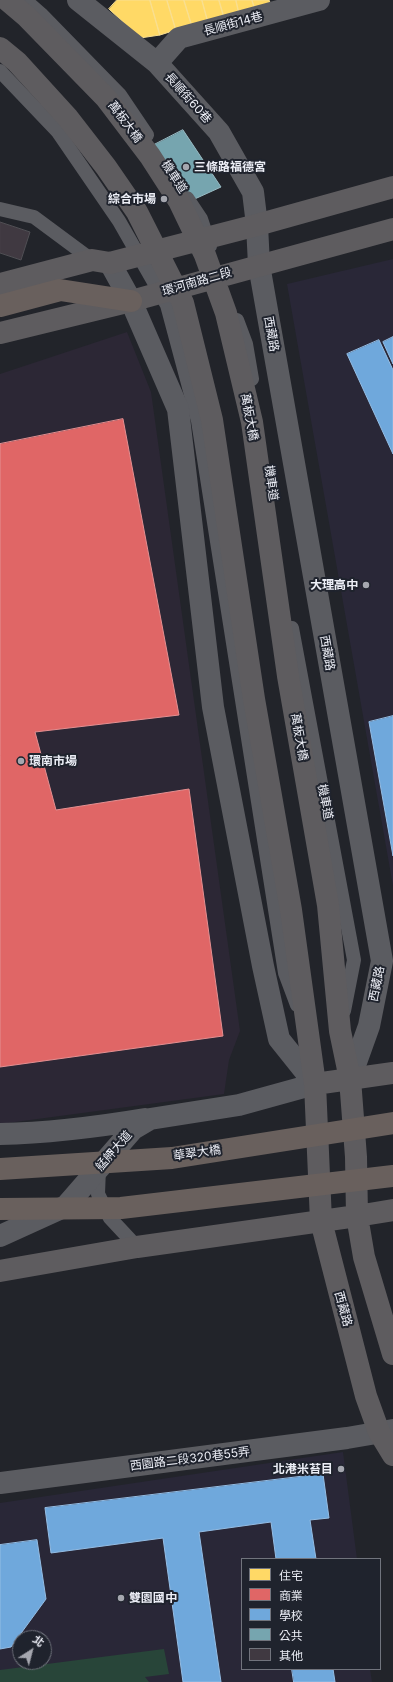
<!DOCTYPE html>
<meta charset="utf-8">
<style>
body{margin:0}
#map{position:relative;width:393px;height:1682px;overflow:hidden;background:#22242a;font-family:Inter,"Noto Sans TC",sans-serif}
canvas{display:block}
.legend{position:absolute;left:241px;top:1558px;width:140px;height:112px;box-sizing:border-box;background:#1f232d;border:1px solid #71747d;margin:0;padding:5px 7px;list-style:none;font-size:12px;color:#eceef6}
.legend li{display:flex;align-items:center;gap:8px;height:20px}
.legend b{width:20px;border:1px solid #71747d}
.north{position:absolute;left:12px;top:1630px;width:40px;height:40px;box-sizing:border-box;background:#1f232d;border:1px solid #71747d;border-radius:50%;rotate:36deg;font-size:11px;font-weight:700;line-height:16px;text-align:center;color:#eceef6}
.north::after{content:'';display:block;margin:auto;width:14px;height:18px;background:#a5a7af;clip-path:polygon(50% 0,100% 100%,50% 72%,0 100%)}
</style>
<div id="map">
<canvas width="393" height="1682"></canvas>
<ul class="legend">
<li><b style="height:11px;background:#ffd966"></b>住宅</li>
<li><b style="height:11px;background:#e06666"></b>商業</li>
<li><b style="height:11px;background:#6fa8dc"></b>學校</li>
<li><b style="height:11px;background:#76a5af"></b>公共</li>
<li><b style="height:11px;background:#403941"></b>其他</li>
</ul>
<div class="north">北</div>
</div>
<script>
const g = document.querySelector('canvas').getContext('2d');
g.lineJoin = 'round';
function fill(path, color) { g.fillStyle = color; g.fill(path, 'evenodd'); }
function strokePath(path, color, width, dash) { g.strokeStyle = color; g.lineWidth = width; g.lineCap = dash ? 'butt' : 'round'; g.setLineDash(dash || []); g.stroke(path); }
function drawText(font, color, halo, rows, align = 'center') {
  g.font = font + ' Inter,"Noto Sans TC",sans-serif'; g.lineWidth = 4; g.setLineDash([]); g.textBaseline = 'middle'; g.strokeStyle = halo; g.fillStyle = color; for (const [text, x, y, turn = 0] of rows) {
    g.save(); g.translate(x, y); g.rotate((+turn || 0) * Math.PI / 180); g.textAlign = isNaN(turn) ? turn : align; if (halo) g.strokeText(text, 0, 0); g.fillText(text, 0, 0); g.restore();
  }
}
const commercial = new Path2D(`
 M127,332L151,392L240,1031L229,1060L224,1094L0,1124V374Z`);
const education = new Path2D(`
 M393,259V886L287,284Z
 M343,1452L357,1559H242V1669H370L372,1682H0V1503ZM20,1638H44V1662H20Z`);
const green = new Path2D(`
 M164,1649L169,1674L145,1677L149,1682H0V1670Z`);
const homes = new Path2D(`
 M117,0H150L160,35L140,38L109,9Z
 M150,0H167L176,30L160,35Z
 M167,0H184L192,26L176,30Z
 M184,0H202L208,22L192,26Z
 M202,0H219L224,17L208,22Z
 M219,0H236L239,13L224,17Z
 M236,0H252L255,9L239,13Z
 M252,0H269L271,5L255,9Z`);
const shops = new Path2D(`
 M123,419L179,715L35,732L56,810L189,789L223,1036L0,1067V444Z`);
const schools = new Path2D(`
 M393,337V364L383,342Z
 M379,340L393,370V454L347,354Z
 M393,716V856L369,722Z
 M323,1474L329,1518L310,1520L316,1559H276L271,1522L199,1532L221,1682H183L163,1538L51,1553L45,1508Z
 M37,1540L46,1599L11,1647L0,1649V1545Z
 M292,1669H333L335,1682H294Z`);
const public = new Path2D(`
 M183,130L221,187L188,202L152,146Z`);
const building = new Path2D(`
 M0,222L30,232L21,260L0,253Z`);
const lane = new Path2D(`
 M25,0L41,14L120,95L147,135
 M0,71L58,132L119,221L167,305L198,421L285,973L297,1005
 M187,198L201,219L210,246
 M0,209L34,217L92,260
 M237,320L246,344L252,379
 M292,628L354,960L344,1011
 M99,1168L98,1194L110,1218L137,1247`);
const street = new Path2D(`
 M78,0L157,63L219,132L253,192L257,225L259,265L382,961L369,1026L350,1079
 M157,63L179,38L319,0
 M0,1134C49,1133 97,1127 145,1119
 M0,1236L66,1206L133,1129L150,1119L239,1105L315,1084L279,1039L263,966L213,707L178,409L131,301L110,263
 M0,1483L347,1438L393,1430`);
const secondary = new Path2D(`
 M7,0L26,16L106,98L150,156L179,201L205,255L226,313L252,422L288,676L328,905L340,1031L350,1079L356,1157L357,1216L364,1257L393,1354
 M0,48L17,62L68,118L106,167L137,212L183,303L212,420L254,699L291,910L315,1084L321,1221L366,1396L379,1432L393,1455
 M0,284L92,260L110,263L257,225L393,187
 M0,333L131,301L393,229
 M315,1084L393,1073
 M0,1271L137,1247L357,1216L393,1210`);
const highway = new Path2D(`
 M0,306L60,290L131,301
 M0,1169L172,1158L393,1123
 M0,1209L121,1208L393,1176`);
const markers = [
 [186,167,4,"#a5a7af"],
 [164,199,4,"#a5a7af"],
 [366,585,4,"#a5a7af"],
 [21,761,4,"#a5a7af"],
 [341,1469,4,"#a5a7af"],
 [121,1598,4,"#a5a7af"]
];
const streetNames = [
 ["長順街14巷",233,24,-15],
 ["長順街60巷",188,98,48],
 ["萬板大橋",125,122,53],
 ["機車道",174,177,57],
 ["環河南路二段",197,282,-16],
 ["西藏路",271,334,80],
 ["萬板大橋",249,417,79],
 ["機車道",271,483,82],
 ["西藏路",327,653,80],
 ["萬板大橋",299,737,80],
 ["機車道",325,802,79],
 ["西藏路",377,984,-79],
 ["艋舺大道",114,1151,-49],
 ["華翠大橋",197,1153,-8],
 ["西藏路",343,1309,75],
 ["西園路二段320巷55弄",190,1459,-7]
];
const poiNames = [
 ["三條路福德宮",194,167],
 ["綜合市場",156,199,"right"],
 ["大理高中",358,585,"right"],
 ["環南市場",29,761],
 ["北港米苔目",333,1469,"right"],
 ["雙園國中",129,1598]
];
fill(commercial, '#2c2735');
fill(education, '#292737');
fill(green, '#284539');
fill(homes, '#ffd966');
strokePath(homes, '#f9df91', 1);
fill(shops, '#e06666');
strokePath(shops, '#e48f91', 1);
fill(schools, '#6fa8dc');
strokePath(schools, '#94bde4', 1);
fill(public, '#76a5af');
strokePath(public, '#99bbc4', 1);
fill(building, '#403941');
strokePath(building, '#504f54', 1);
strokePath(lane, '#5b5c61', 14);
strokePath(street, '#5b5c61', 22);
strokePath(secondary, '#5e5c5f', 22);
strokePath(highway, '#69605d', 22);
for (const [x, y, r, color] of markers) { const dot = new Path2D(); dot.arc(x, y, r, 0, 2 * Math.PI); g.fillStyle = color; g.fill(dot); strokePath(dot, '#1f232d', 1.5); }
drawText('12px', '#eceef6', '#1f232d', streetNames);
drawText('bold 12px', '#eceef6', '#1f232d', poiNames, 'left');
</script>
